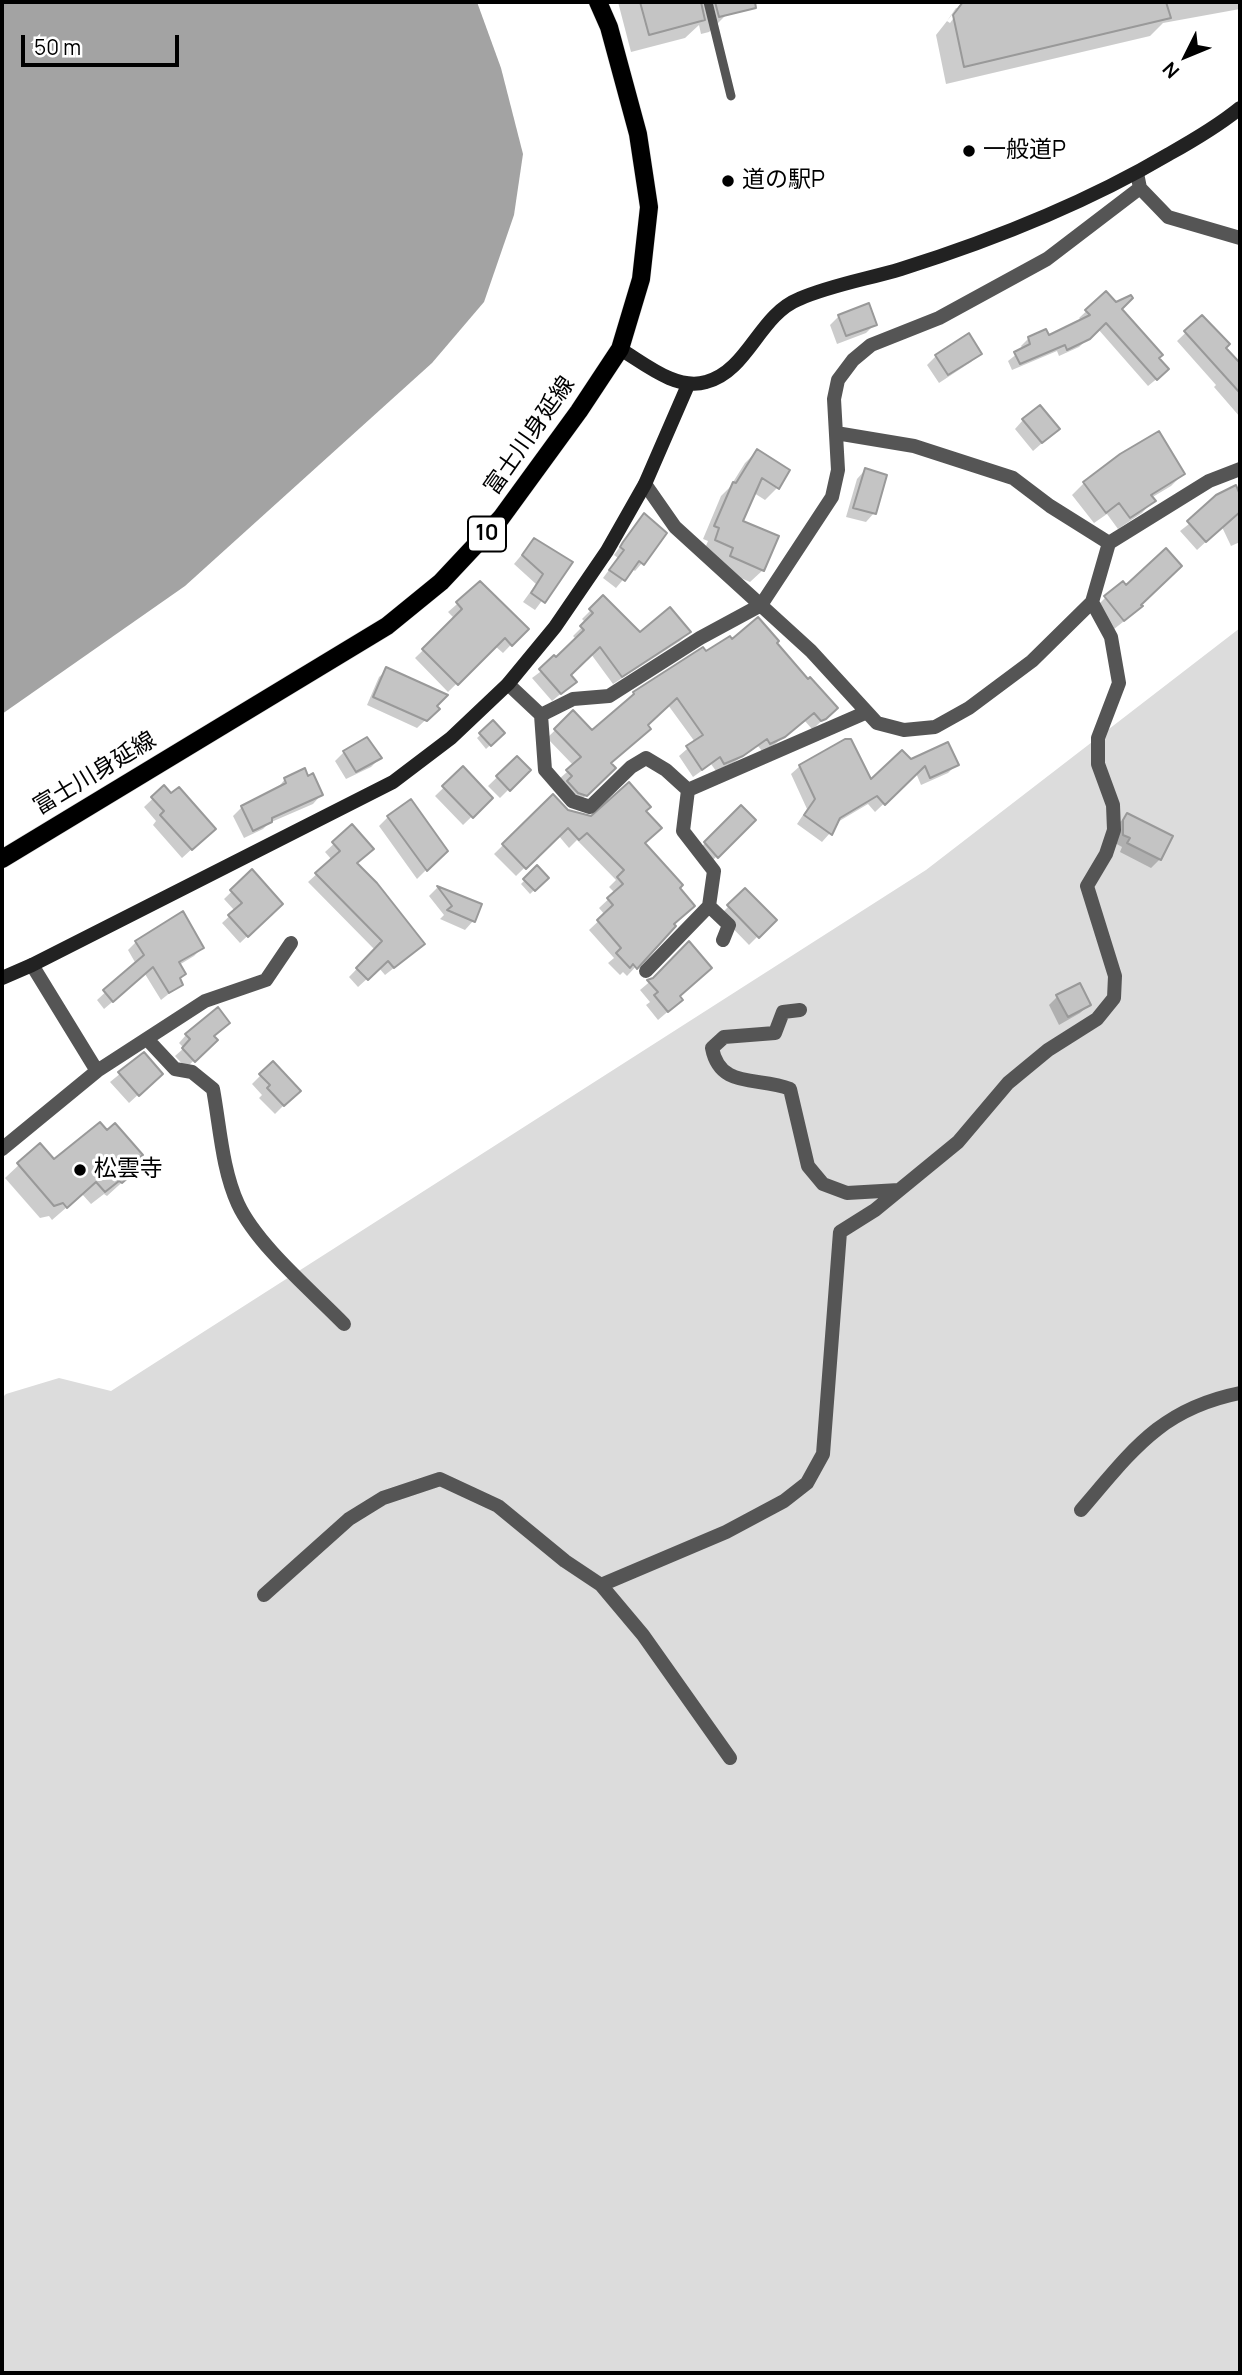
<!DOCTYPE html>
<html>
<head>
<meta charset="utf-8">
<style>
  body { margin:0 }
  #map { position:relative; width:1242px; height:2375px; overflow:hidden; background:#fff; font-family:Manrope,sans-serif }
  canvas { display:block }
  .frame { position:absolute; inset:0; border:4px solid #000; pointer-events:none }
  .north { position:absolute; left:1151px; top:21px; width:70px; height:70px; -webkit-text-stroke:5px #fff; paint-order:stroke; rotate:227deg; font-size:19px; font-weight:700; line-height:28px; text-align:center; color:#000 }
  .north::after { content:''; display:block; margin:auto; width:24px; height:32px; background:#000; clip-path:polygon(50% 0,100% 100%,50% 72%,0 100%) }
  .scale { position:absolute; left:21px; top:35px; width:158px; height:32px; box-sizing:border-box; border:4px solid #000; border-top:0; padding-left:9px; font-size:21px; line-height:24px; white-space:nowrap; color:#000; -webkit-text-stroke:5px #fff; paint-order:stroke }
</style>
</head>
<body>
<div id="map">
<canvas width="1242" height="2375"></canvas>
<div class="frame"></div>
<div class="north">N</div>
<div class="scale">50 m</div>
</div>
<script>
const g = document.querySelector('canvas').getContext('2d');
g.lineJoin = 'round';
function paint(path, color) { g.fillStyle = color; g.fill(path, 'evenodd'); }
function trace(path, color, width, dash) { g.strokeStyle = color; g.lineWidth = width; g.lineCap = dash ? 'butt' : 'round'; g.setLineDash(dash || []); g.stroke(path); }
function drawText(font, color, halo, rows, align = 'center') {
  g.font = font + ' Manrope,"Noto Sans JP",sans-serif'; g.lineWidth = 6; g.setLineDash([]); g.textBaseline = 'middle'; g.strokeStyle = halo; g.fillStyle = color; for (const [text, x, y, turn = 0] of rows) {
    g.save(); g.translate(x, y); g.rotate((+turn || 0) * Math.PI / 180); g.textAlign = isNaN(turn) ? turn : align; if (halo) g.strokeText(text, 0, 0); g.fillText(text, 0, 0); g.restore();
  }
}
const green = new Path2D(`
  M1240 628V2373H2V1398L6 1394 59 1378 111 1391 926 870Z`);
const water = new Path2D(`
  M2 2H477L501 68 523 154 514 215 484 302 432 363 185 586 2 714Z`);
const shadow = new Path2D(`
  M618 2H724L727 14 709 32 701 34 699 25 685 38 631 52Z
  M962 2H1240V9L1163 23 1150 36 946 84 936 35ZM956 8H961L950 23 947 21Z
  M1106 293 1157 358 1159 377 1148 386 1098 329 1079 347 1059 356 1057 351 1012 370 1008 361 1023 349 1021 346 1029 338 1048 337 1082 321 1079 318Z
  M839 316 875 324 866 333 837 344 830 325Z
  M1202 317 1224 348 1240 366V417L1214 387 1216 385 1177 341Z
  M980 353 971 362 939 383 927 365 936 356Z
  M1023 420 1049 437 1033 451 1015 429Z
  M757 451 777 488 765 500 754 493 741 522 763 570 750 582 718 568 703 553 708 541 703 539 721 496 730 487 745 463Z
  M865 470 874 513 866 522 846 517 857 479Z
  M1183 474 1171 486 1151 498 1153 501 1142 513 1118 529 1107 514 1094 523 1072 495 1084 483Z
  M1235 488 1240 499V542L1231 546 1222 527 1197 550 1180 531Z
  M637 523 642 563 635 571 632 569 616 588 603 578 618 558 614 555Z
  M534 540 570 563 535 610 523 602 536 584 514 564Z
  M480 584 526 629 503 653 495 646 448 692 415 658 455 619 448 612Z
  M603 598 640 635 689 632 680 641 613 684 591 654 569 675 575 682 552 701 532 678 556 660 577 640 573 636 586 623 582 619Z
  M1105 598 1139 605 1132 615 1114 629 1097 606Z
  M732 642 775 643 808 682 836 708 815 727 812 729 804 720 774 745 762 751 758 746 733 763 716 771 711 764 693 777 679 756 695 742 668 705 609 763 614 768 578 803 559 779 574 766 547 738 573 713 592 733 634 694 706 653Z
  M387 670 437 709 417 728 367 705 379 677Z
  M493 723 503 733 486 749 477 738Z
  M344 752 380 758 371 767 346 779 335 761Z
  M517 758 528 770 500 798 488 786Z
  M910 761 957 764 948 773 921 785 916 773 875 812 868 804 836 823 830 833 822 842 797 824 807 809 791 774 800 766 870 781Z
  M463 769 491 798 463 825 435 796Z
  M285 779 321 795 313 804 269 823 263 829 244 838 233 816 242 807 277 789Z
  M164 788 205 837 182 858 153 825 156 821 144 807Z
  M553 796 567 811 592 818 644 812 643 844 678 888 674 926 627 976 623 972 620 975 608 963 614 958 589 930 605 915 599 908 615 893 609 887 616 880 577 840 569 848 558 835 516 876 494 854Z
  M741 808 753 820 708 865 696 852Z
  M1127 815 1160 859 1151 868 1120 852 1122 847 1115 843 1118 824Z
  M388 817 446 850 417 879 379 826Z
  M352 827 355 864 414 952 385 975 379 968 358 987 349 977 375 950 308 882 332 860 325 852Z
  M537 868 547 878 530 894 521 884Z
  M252 872 281 904 240 943 222 923 235 911 224 899Z
  M437 888 480 905 473 921 465 930 440 919 444 915 429 896Z
  M745 890 774 920 749 945 720 915Z
  M136 942 202 948 194 956 179 965 178 979 181 984 161 1000 145 974 104 1009 97 1000 136 964 128 950Z
  M653 979 678 997 672 1008 658 1020 646 1005 650 1002 640 990Z
  M1057 997 1089 1005 1080 1013 1059 1025 1049 1005Z
  M186 1035 212 1037 215 1040 186 1068 175 1056 184 1048 179 1043Z
  M143 1055 152 1082 129 1103 110 1082Z
  M273 1063 299 1090 275 1114 259 1098 262 1095 252 1084Z
  M107 1133 129 1176 107 1196 104 1194 91 1204 82 1194 52 1220 49 1216 40 1218 5 1178 40 1145 54 1162Z`);
const building = new Path2D(`
  M640 2H701L705 20 649 35Z
  M715 2H755L756 8 719 17Z
  M963 2H1166L1171 18 964 67 953 15Z
  M1106 291 1116 302 1131 295 1133 298 1122 309 1163 355 1159 358 1169 369 1157 380 1106 323 1090 339 1067 350 1065 345 1020 364 1014 352 1030 344 1028 337 1046 329 1049 335 1090 315 1085 310Z
  M869 303 877 325 846 336 838 315Z
  M1202 315 1230 344 1226 348 1240 363V393L1184 331Z
  M969 333 982 354 948 375 935 355Z
  M1040 405 1060 429 1042 443 1022 419Z
  M1159 431 1185 474 1151 495 1156 501 1130 518 1119 503 1106 513 1083 482 1120 454Z
  M757 449 790 470 779 489 762 478 743 521 779 536 764 571 730 556 733 548 715 540 719 528 714 526 733 482 736 483Z
  M865 468 887 475 876 514 853 508Z
  M1236 485 1240 495V512L1206 542 1187 521 1216 495Z
  M644 513 667 533 644 565 639 561 625 581 609 570 624 550 620 547 623 542Z
  M534 538 573 562 545 603 531 593 543 574 522 555Z
  M1166 548 1182 566 1141 605 1143 606 1124 621 1104 596 1123 581 1126 585Z
  M480 581 529 629 512 646 505 638 458 685 422 649 462 609 456 602Z
  M603 595 640 632 670 607 691 632 622 677 600 647 571 675 577 682 561 694 539 669 554 655 556 657 584 630 580 626 593 613 589 609Z
  M758 617 779 641 777 643 808 679 810 677 838 708 826 719 821 721 814 713 785 737 770 744 767 739 743 756 724 764 720 757 702 770 686 746 703 735 677 698 648 725 651 729 611 763 616 768 587 796 578 793 567 781 572 776 566 770 581 757 554 729 573 710 592 730 634 694 633 692 703 647 706 651 730 636 732 639Z
  M386 667 448 695 437 706 440 709 427 721 373 697Z
  M493 720 505 733 491 746 479 733Z
  M367 737 382 758 356 772 343 751Z
  M845 739H851L871 779 902 750 911 759 948 742 959 765 930 778 925 766 885 805 877 796 840 818 832 835 804 815 815 799 799 765Z
  M517 756 531 770 510 791 496 776Z
  M463 766 493 798 473 818 442 786Z
  M305 768 308 776 313 773 323 795 272 818V822L253 831 241 806 286 783 284 778Z
  M629 782 651 807 646 811 662 828 645 843 683 885 680 888 695 906 674 924 676 926 637 969 633 964 630 968 616 953 621 948 597 920 613 905 607 898 623 884 617 877 624 870 587 833 579 840 568 828 526 869 502 844 553 794 568 810 591 816Z
  M164 785 171 793 179 787 216 829 192 850 160 815 164 811 151 797Z
  M411 799 448 851 427 871 387 816Z
  M741 805 756 820 718 858 704 842Z
  M1127 813 1173 836 1161 860 1127 843 1130 838 1123 835V820Z
  M352 824 374 849 357 863 377 883 425 944 394 968 388 961 368 980 356 968 382 941 315 873 340 851 332 842Z
  M537 865 549 878 535 891 523 879Z
  M252 869 283 904 248 937 228 915 242 903 230 890Z
  M437 886 482 904 475 922 447 910 452 906Z
  M745 888 777 920 759 938 727 905Z
  M183 911 204 948 179 962 186 974 180 978 183 985 169 993 153 967 113 1002 103 990 144 955 135 941Z
  M689 941 712 968 680 996 683 1000 668 1012 654 995 658 992 647 980 653 978Z
  M1080 983 1091 1005 1068 1017 1056 995Z
  M218 1007 230 1023 214 1036 218 1040 195 1062 182 1048 190 1039 185 1034Z
  M144 1052 163 1074 139 1096 118 1072Z
  M273 1061 301 1091 284 1106 267 1088 270 1085 259 1074Z
  M100 1122 107 1130 115 1123 143 1155 140 1157 145 1163 122 1183 119 1181 105 1192 96 1182 67 1208 63 1203 54 1206 17 1163 40 1143 54 1159Z`);
const lane = new Path2D(`
  M708 2 731 96`);
const street = new Path2D(`
  M1140 188 1168 217 1240 238
  M836 433 914 446 1013 478 1050 506 1109 543 1209 481 1240 469
  M645 484 675 527 811 651 877 723 904 730 935 727 969 708 1032 661 1092 602
  M508 684 541 715 545 770 572 801 590 807 631 767 646 758 666 770 688 790 683 831 714 871 709 906 729 925 723 940
  M541 715 573 699 609 696 700 638 761 605 832 497 838 470 834 399 838 380 853 360 871 345 939 318 1047 259 1140 188 1137 173
  M688 790 867 712
  M646 971 709 906
  M800 1010 783 1012 775 1033 724 1037 712 1048C720 1090 759 1076 790 1089L808 1166 823 1184 847 1193 899 1190
  M147 1039 175 1069 192 1072 213 1089C220 1127 222 1169 238 1204 257 1245 312 1291 344 1324
  M97 1071 205 1001 266 980 291 943
  M2 1149 97 1071 32 965
  M1081 1510C1132 1451 1160 1409 1240 1393
  M601 1585 726 1532 784 1501 807 1483 823 1454 840 1232 875 1210 958 1142 1008 1083 1048 1050 1097 1019 1114 998 1115 976 1087 886 1106 854 1114 830 1113 805 1098 764V738L1119 683 1111 637 1092 602 1109 543
  M264 1595 349 1519 383 1498 440 1479 498 1506 565 1561 601 1585 643 1635 730 1758`);
const secondary = new Path2D(`
  M620 349C644 363 676 391 706 382 748 371 759 315 799 299 831 285 868 279 901 269 993 240 1086 203 1169 154 1194 140 1218 126 1240 108
  M2 978 32 965 393 782 451 738 508 684 555 627 607 551 645 484 688 385`);
const primary = new Path2D(`
  M2 859 387 626 441 582 501 518 579 411 620 349 641 279 649 207 638 134 609 27 598 2`);
const markers = [
  [969,151,7,"#000"],
  [728,181,7,"#000"],
  [80,1170,7,"#000"]
];
const shields = [
  [487,534,38]
];
const shieldNames = [
  ["10",487,534]
];
const poiNames = [
  ["一般道P",983,151],
  ["道の駅P",742,181],
  ["松雲寺",94,1170]
];
const streetNames = [
  ["富士川身延線",530,436,-55],
  ["富士川身延線",95,774,-31]
];
paint(green, '#dcdcdc');
paint(water, '#a3a3a3');
paint(shadow, '#0003');
paint(building, '#c4c4c4');
trace(building, '#999', 2);
trace(primary, '#dbdbdb', 19);
trace(lane, '#555', 9);
trace(street, '#555', 14);
trace(secondary, '#222', 14);
trace(primary, '#000', 18);
for (const [x, y, r, color] of markers) { const dot = new Path2D(); dot.arc(x, y, r, 0, 2 * Math.PI); g.fillStyle = color; g.fill(dot); trace(dot, '#fff', 2.5); }
for (const [x, y, w] of shields) { const box = new Path2D(); box.roundRect(x - w / 2, y - 17.5, w, 35, 5); g.fillStyle = '#fff'; g.fill(box); trace(box, '#000', 2); }
drawText('bold 21px', '#000', null, shieldNames);
drawText('23px', '#000', '#fff', poiNames, 'left');
drawText('23px', '#000', '#fff', streetNames);
</script>
</body>
</html>
